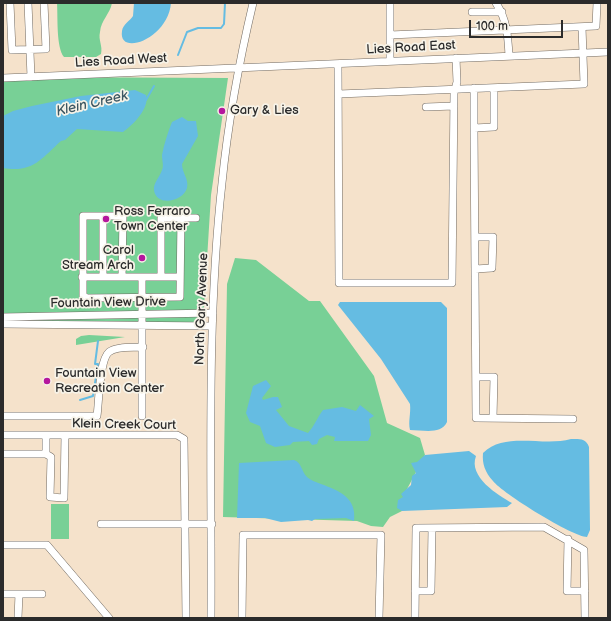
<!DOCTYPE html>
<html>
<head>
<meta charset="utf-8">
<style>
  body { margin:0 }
  #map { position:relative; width:611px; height:621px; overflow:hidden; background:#f5e2cb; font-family:"Balsamiq Sans",sans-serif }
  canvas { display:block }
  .frame { position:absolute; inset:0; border:4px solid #2b2b2b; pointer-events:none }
  .scale { position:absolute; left:469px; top:20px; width:94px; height:18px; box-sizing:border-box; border:2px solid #2b2b2b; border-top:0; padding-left:5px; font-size:12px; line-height:14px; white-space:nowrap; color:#2b2b2b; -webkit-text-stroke:3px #f7f3e8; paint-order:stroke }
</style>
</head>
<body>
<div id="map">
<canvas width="611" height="621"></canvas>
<div class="frame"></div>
<div class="scale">100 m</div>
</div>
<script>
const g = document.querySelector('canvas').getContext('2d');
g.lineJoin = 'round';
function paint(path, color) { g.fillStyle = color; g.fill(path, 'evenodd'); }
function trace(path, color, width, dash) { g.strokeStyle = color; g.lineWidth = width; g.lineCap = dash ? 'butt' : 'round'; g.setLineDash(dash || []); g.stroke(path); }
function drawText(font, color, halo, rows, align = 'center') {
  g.font = font + ' "Balsamiq Sans",sans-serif'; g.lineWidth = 3.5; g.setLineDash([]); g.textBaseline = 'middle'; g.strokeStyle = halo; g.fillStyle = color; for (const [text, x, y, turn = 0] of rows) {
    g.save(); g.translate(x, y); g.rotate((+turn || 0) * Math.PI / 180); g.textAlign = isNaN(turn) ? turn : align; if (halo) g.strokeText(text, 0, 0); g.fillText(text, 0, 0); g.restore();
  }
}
const green = new Path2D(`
  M57 3H112C110 14 101 20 100 32 98 40 103 46 101 54L96 57H64C56 47 58 17 57 3Z
  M31 77 228 78 211 195 203 324 3 323V78Z
  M235 258 256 260 309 301H320L374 376 387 423 420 438 425 455 406 491 402 511 390 517 383 527 371 526 357 521 223 517 227 284Z
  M89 335 125 337 76 345V339L81 336Z
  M51 504H69V539H51Z`);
const water = new Path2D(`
  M134 3H171C168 39 118 57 122 31 123 24 130 21 133 16Z
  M135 90 146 95C150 108 133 125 123 132L77 129 65 140 61 141C41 159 33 173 3 168V116L13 111 32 106 81 96Z
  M182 117 188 121H196L198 136 182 164C182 173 189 179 187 188 183 202 156 207 154 190 153 183 160 177 162 170 164 166 162 160 162 155 164 144 168 132 172 122Z
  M340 302H441L447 308V422C441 435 423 430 410 430 408 421 411 414 410 404L381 359 338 305Z
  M266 380 271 386 262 398 263 400 273 397H278L282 407 276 410 289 426 308 433C315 425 317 418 323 410L342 407 356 411 360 405 374 416 369 419 371 435 368 441H334L335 437 327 435 319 439 317 444 312 445 309 441 293 442 290 445 275 447 266 443 260 426 250 422 246 413 253 386Z
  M571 439C579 439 586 438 589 447L590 530 587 537C573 537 502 493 493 481 485 472 482 464 483 453 505 431 543 447 571 439Z
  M469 451 476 456C468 477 498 495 512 503L507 507 402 511 397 508 398 500 403 497 401 494 411 485 412 476 416 473 411 463 417 462 425 455Z
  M294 460C302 463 301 471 307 477 310 480 316 482 321 484 340 491 357 498 354 521L346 518 315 519 312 521 308 520 281 522 265 518H237L239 463Z`);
const stream = new Path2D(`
  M178 55 187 32 198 28H221L224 24 225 3
  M146 100 154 86
  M80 400 93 396 98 364H95L98 341`);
const minor = new Path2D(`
  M10 3 12 50 46 49 44 3
  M28 3 31 77
  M390 3V61
  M496 3C507 20 508 36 509 56
  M472 12H502
  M390 35 596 26 597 3
  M338 64 339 283H452L454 93 457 82 456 58
  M3 78 608 52
  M474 88V128L494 127V88
  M339 94 584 84 582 27
  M426 107 454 106
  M474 128 476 418 573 419
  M103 216V277
  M181 218 180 297 87 298 83 296V216H123L122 277H161V218H196
  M475 237H493L492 268 475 269
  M82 277H122
  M142 277V416
  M161 277H180
  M3 317 213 313
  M3 324 212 326
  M476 377H494L493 418
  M3 416H97C99 403 99 360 109 352 116 346 133 348 143 347
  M3 435H177L184 439 186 618
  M3 454H46V435
  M46 454 51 457 50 497 64 498 65 435
  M101 524H212
  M568 539 567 591H585
  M3 545H47L109 618
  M415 591H431L432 528
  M3 594H42
  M18 618 19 594
  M211 618C212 473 206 327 222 183 228 123 239 62 253 3
  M242 618 243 535H381L379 618
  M415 618 416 528 544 527 584 550 585 618`);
const markers = [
  [222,111,4,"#b5179e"],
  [106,219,4,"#b5179e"],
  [142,258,4,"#b5179e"],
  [47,381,4,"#b5179e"]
];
const streetNames = [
  ["Lies Road East",411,48,-3],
  ["Lies Road West",121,61,-3],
  ["Fountain View Drive",108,303,-1],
  ["North Gary Avenue",202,309,-88],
  ["Klein Creek Court",124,425,1]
];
const poiNames = [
  ["Gary & Lies",230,111],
  ["Ross Ferraro",114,212],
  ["Town Center",114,227],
  ["Carol",134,251,"right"],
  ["Stream Arch",134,266,"right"],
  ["Fountain View",55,374],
  ["Recreation Center",55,389]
];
const waterNames = [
  ["Klein Creek",92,104,-13]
];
paint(green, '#78d096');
paint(water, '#65bce2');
trace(stream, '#65bce2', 2);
trace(minor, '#726b63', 8);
trace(minor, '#fff', 7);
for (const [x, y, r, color] of markers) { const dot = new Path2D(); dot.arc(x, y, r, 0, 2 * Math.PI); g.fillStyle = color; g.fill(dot); trace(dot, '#f7f3e8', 1.5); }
drawText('13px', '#2b2b2b', '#f7f3e8', streetNames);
drawText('13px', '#2b2b2b', '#f7f3e8', poiNames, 'left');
drawText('italic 14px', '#3c5662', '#f7f3e8', waterNames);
</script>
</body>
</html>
